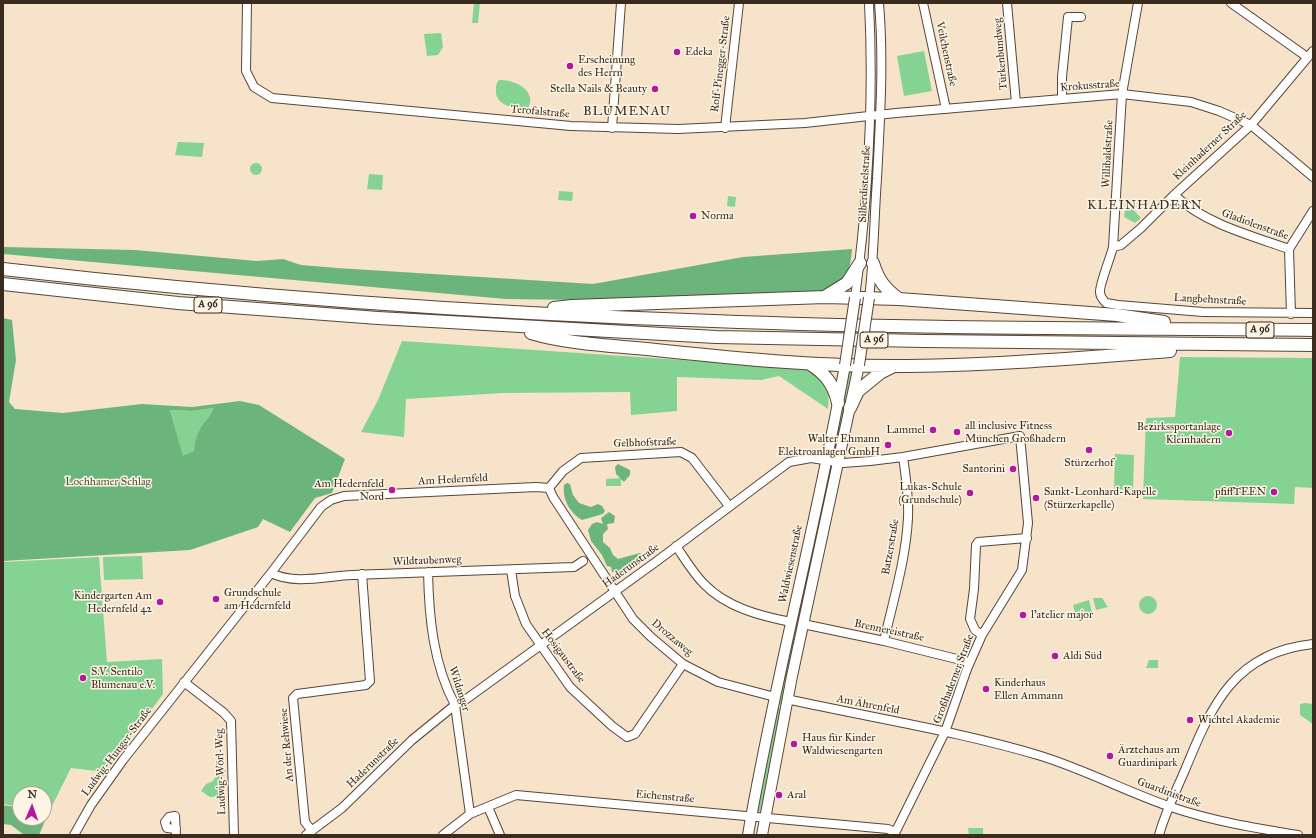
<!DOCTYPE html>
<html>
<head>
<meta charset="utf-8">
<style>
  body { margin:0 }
  #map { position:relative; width:1316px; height:838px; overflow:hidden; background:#f7e3ca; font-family:"IM FELL Great Primer",serif }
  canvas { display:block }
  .frame { position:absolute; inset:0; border:4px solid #3b2a1e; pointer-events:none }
  .north { position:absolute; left:12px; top:786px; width:40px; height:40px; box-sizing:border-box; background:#fcf5e5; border:1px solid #afa495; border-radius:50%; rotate:2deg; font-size:11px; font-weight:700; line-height:16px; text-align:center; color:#3b2a1e }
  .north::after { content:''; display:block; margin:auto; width:14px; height:18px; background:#b5179e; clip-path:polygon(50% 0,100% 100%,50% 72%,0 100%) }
</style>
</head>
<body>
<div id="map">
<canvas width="1316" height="838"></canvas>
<div class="frame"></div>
<div class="north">N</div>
</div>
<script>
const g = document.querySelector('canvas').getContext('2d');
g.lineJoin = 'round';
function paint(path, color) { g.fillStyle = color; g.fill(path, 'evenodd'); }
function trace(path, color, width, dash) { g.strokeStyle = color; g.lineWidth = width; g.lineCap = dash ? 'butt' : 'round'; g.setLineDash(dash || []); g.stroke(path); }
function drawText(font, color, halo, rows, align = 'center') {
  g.font = font + ' "IM FELL Great Primer",serif'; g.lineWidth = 3; g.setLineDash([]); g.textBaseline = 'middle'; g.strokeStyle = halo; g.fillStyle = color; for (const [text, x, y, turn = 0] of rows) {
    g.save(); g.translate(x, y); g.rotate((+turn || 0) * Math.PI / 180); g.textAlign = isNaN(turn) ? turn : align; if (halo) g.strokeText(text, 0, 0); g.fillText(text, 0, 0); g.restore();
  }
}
const green = new Path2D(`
  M474 3H480L478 23H472Z
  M441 33 443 47 438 55 427 56 424 34Z
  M924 51 932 91 904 96 897 56Z
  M499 80C513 79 538 90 528 108 515 109 495 106 496 90 496 85 496 84 499 80Z
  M178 142 204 143 202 157 175 155Z
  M250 169a6 6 0 1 1 12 0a6 6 0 1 1-12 0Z
  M369 174 383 175 382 190 367 189Z
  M559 191 573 192 572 201 558 200Z
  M728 196 736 197 735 207 727 206Z
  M1131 199 1134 205 1131 207 1141 218 1135 223 1124 217 1126 202Z
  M402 341 815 369 829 389 828 409 779 376 761 380 677 377V411L631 415 630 392 503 393 406 399 404 437 361 432 378 400Z
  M1180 357 1313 358V488L1295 487 1294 504 1143 499 1146 418 1175 417Z
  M847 368H852L836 449H834Z
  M213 408C211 416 206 420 202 426 196 434 196 442 194 451L183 457 170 410 192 411Z
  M1115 454 1134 455 1133 490 1114 489Z
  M826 473 830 474 820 521 821 527 799 632 792 630Z
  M621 478V486H606V479Z
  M142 556 143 579 104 580 103 557Z
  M99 557 107 662 162 659 163 694 105 772 71 768 49 812 44 811V794H20V807L3 804V562Z
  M1139 605a9 9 0 1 1 18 0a9 9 0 1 1-18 0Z
  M1093 598H1102L1108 607 1096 610Z
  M1089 600 1092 612 1076 617 1073 605Z
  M791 633 798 634 782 705 776 704Z
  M1149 660H1158V668H1146Z
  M1305 703 1313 704V724L1300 715V704Z
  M775 707 782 708 762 812 755 811Z
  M221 768 226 771 220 781 225 791 220 796 210 797 201 791 206 784 213 781Z
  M968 828H983V835H969Z`);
const forest = new Path2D(`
  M3 247 135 250 257 261 283 259 301 265 337 268 593 284 743 257 852 249C850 277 845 279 822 292L574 300 506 299 3 254Z
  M3 318 12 320 16 360 9 402 15 409 63 413 142 404 192 407 240 401 259 405 345 459 332 493 315 498 290 532 263 519 258 527 190 550 3 561ZM213 408C211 417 204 421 200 429 196 436 195 443 194 451L183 456 170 410 192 411Z
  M618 464 630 470V475L624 482 616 474 615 467Z
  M567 483 570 484 573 495 579 503 591 507 598 504 602 506 605 511 603 514 582 520C570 513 562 499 564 485Z
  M609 512 615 516 614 523 607 524 608 529 603 534V542L610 548 613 555 618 559 640 553 644 557C637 567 625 578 612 572L611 567 607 566 602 555 591 541 588 530 592 524 597 522 603 524 601 518Z
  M3 805 20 808V818H44V813L48 814 39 835H24L11 825 3 824Z`);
const minor = new Path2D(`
  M247 3 246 71 254 87 272 98 571 126 678 129 805 123 896 113 1122 94 1191 102 1219 111 1251 125 1313 177
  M923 3 946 109
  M1007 3 1016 103
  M1138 3 1122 94 1113 247C1111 256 1099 286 1100 292 1100 296 1103 300 1106 303L1118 305 1203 312 1313 313
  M1231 3 1307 57
  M1062 98V77L1068 17H1081
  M612 128 621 3
  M725 128 739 3
  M1174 195C1206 224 1249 235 1289 249
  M1113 247 1121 245 1141 228 1174 195 1251 125 1313 51
  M855 298C868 200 874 102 869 3
  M869 298C874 259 874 219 877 179 880 120 884 62 879 3
  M1291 314 1289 249 1313 211
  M549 488 553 497 633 619 651 637 683 664 718 682 775 697
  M549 488 563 471 581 458 681 452 692 458 729 506
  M676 546C685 559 693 573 704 584 726 607 760 616 791 622
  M511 570 515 596 526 624 570 687 612 726 627 737 635 734 683 664
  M428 572C429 617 433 664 455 705L470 814
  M271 573C295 585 326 576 352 575 426 572 500 569 574 567L583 561
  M803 624 884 641 969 662
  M982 635 975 630 970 619 974 589 976 545 978 542 1027 538
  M884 641C893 601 906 559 908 518 909 497 906 477 903 457
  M184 682 224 713 231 721 234 835
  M787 699C872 718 958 731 1041 756 1086 770 1127 792 1171 807 1212 821 1255 828 1298 835
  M488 807 500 835
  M176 829 167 828 165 822 169 817 175 816 176 835
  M312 831 305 822 293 698 297 694 366 685 370 681 362 574
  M74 835 91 805 123 760 271 573 321 507 331 500 344 496 536 487 549 488
  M306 835 342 808 412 740 455 705 465 700 657 561 789 462 811 458 843 463 870 461 903 457 1020 436 1028 523 1022 570 982 635 967 669 945 732 894 835
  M443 835 470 814 516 795 888 829 895 832
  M1159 835C1165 813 1176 791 1185 770 1212 704 1235 652 1313 644`);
const major = new Path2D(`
  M748 835C775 677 817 523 845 365
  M762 835 792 676 859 365`);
const highway = new Path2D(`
  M873 263C878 280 885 289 899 299
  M3 269C239 296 476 313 713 321 913 329 1113 328 1313 330
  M3 284 178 303 378 318 716 337 925 341 1313 345
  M826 296 847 283 860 263
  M554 308 572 306 825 297 899 299 1063 311 1117 315 1164 322
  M531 333C570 345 624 346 665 351 741 359 817 366 893 366 985 366 1078 358 1170 351
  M810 364C826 374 834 385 838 403
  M850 408 858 391 880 373 892 367`);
const majorBridge = new Path2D(`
  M845 365 855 298
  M859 365 869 298`);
const markers = [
  [677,52,4,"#b5179e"],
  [570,66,4,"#b5179e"],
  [655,89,4,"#b5179e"],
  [693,216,4,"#b5179e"],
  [933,430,4,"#b5179e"],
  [957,432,4,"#b5179e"],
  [1229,433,4,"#b5179e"],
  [888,445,4,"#b5179e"],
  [1089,450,4,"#b5179e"],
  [1013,469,4,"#b5179e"],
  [392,490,4,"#b5179e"],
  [1274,492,4,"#b5179e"],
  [970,493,4,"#b5179e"],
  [1036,498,4,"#b5179e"],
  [216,599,4,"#b5179e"],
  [160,602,4,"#b5179e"],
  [1023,615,4,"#b5179e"],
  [1055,656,4,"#b5179e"],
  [83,678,4,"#b5179e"],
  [986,689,4,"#b5179e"],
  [1190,720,4,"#b5179e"],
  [794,744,4,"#b5179e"],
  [1110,756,4,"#b5179e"],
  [779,795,4,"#b5179e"]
];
const shields = [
  [208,305,28],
  [1260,330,28],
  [874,340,28]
];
const shieldNames = [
  ["A 96",208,305],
  ["A 96",1260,330],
  ["A 96",874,340]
];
const poiNames = [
  ["Edeka",685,52],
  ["Erscheinung",578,60],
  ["des Herrn",578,73],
  ["Stella Nails & Beauty",647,89,"right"],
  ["Norma",701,216],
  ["all inclusive Fitness",965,426],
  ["München Großhadern",965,439],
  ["Bezirkssportanlage",1221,427,"right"],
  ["Kleinhadern",1221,440,"right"],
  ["Lammel",925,430,"right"],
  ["Walter Ehmann",880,439,"right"],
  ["Elektroanlagen GmbH",880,452,"right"],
  ["Stürzerhof",1089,463,"center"],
  ["Santorini",1005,469,"right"],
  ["Am Hedernfeld",384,484,"right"],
  ["Nord",384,497,"right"],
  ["Lukas-Schule",962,487,"right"],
  ["(Grundschule)",962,500,"right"],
  ["Sankt-Leonhard-Kapelle",1044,492],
  ["(Stürzerkapelle)",1044,505],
  ["pfiffTEEN",1266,492,"right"],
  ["Grundschule",224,593],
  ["am Hedernfeld",224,606],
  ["Kindergarten Am",152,596,"right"],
  ["Hedernfeld 42",152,609,"right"],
  ["l'atelier major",1031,615],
  ["Aldi Süd",1063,656],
  ["S.V. Sentilo",91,672],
  ["Blumenau e.V.",91,685],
  ["Kinderhaus",994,683],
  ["Ellen Ammann",994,696],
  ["Wichtel Akademie",1198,720],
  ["Haus für Kinder",802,738],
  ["Waldwiesengarten",802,751],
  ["Ärztehaus am",1118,750],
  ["Guardinipark",1118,763],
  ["Aral",787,795]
];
const streetNames = [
  ["Veilchenstraße",946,54,78],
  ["Türkenbundweg",1001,54,-95],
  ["Rolf-Pinegger-Straße",721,64,-83],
  ["Krokusstraße",1090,86,-4],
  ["Terofalstraße",540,112,5],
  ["Kleinhaderner Straße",1210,146,-43],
  ["Willibaldstraße",1108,154,-87],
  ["Silberdistelstraße",865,184,-87],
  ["Gladiolenstraße",1255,225,20],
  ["Langbehnstraße",1210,300,3],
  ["Gelbhofstraße",645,443,-2],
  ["Am Hedernfeld",453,480,-3],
  ["Batzerstraße",891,547,-80],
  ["Wildtaubenweg",427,561,-2],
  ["Waldwiesenstraße",791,564,-78],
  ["Haderunstraße",631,566,-36],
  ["Brennereistraße",889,631,12],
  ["Drozzaweg",672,638,40],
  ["Hosigaustraße",563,656,53],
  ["Großhaderner Straße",954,679,-69],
  ["Wildanger",459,689,72],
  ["Am Ährenfeld",868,705,11],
  ["An der Rehwiese",287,745,-95],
  ["Ludwig-Hunger-Straße",117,752,-53],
  ["Haderunstraße",373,763,-44],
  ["Ludwig-Wörl-Weg",221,772,-92],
  ["Guardinistraße",1169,793,20],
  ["Eichenstraße",665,797,5]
];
const parkNames = [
  ["Lochhamer Schlag",108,482]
];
const quarterNames = [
  ["BLUMENAU",627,112],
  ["KLEINHADERN",1145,206]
];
paint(green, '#84d392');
paint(forest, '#6bb57c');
trace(minor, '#574638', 10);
trace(major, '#574638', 12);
trace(highway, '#574638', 14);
trace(minor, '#fff', 8);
trace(major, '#fff', 10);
trace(highway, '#fff', 12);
trace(majorBridge, '#574638', 12, []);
trace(majorBridge, '#fff', 10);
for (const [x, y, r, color] of markers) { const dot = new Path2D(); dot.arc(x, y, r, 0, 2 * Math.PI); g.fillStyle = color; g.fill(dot); trace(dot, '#fcf5e5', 1.5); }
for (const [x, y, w] of shields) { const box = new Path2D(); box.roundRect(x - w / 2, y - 8, w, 16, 3); g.fillStyle = '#fcf5e5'; g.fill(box); trace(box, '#3b2a1e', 1); }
drawText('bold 10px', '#3b2a1e', null, shieldNames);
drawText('11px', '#3b2a1e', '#fcf5e5', poiNames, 'left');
drawText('11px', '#3b2a1e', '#fcf5e5', streetNames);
drawText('11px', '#4d543b', '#fcf5e5', parkNames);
g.letterSpacing = '1px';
drawText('13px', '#3b2a1e', '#fcf5e5', quarterNames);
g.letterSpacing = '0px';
</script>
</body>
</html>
